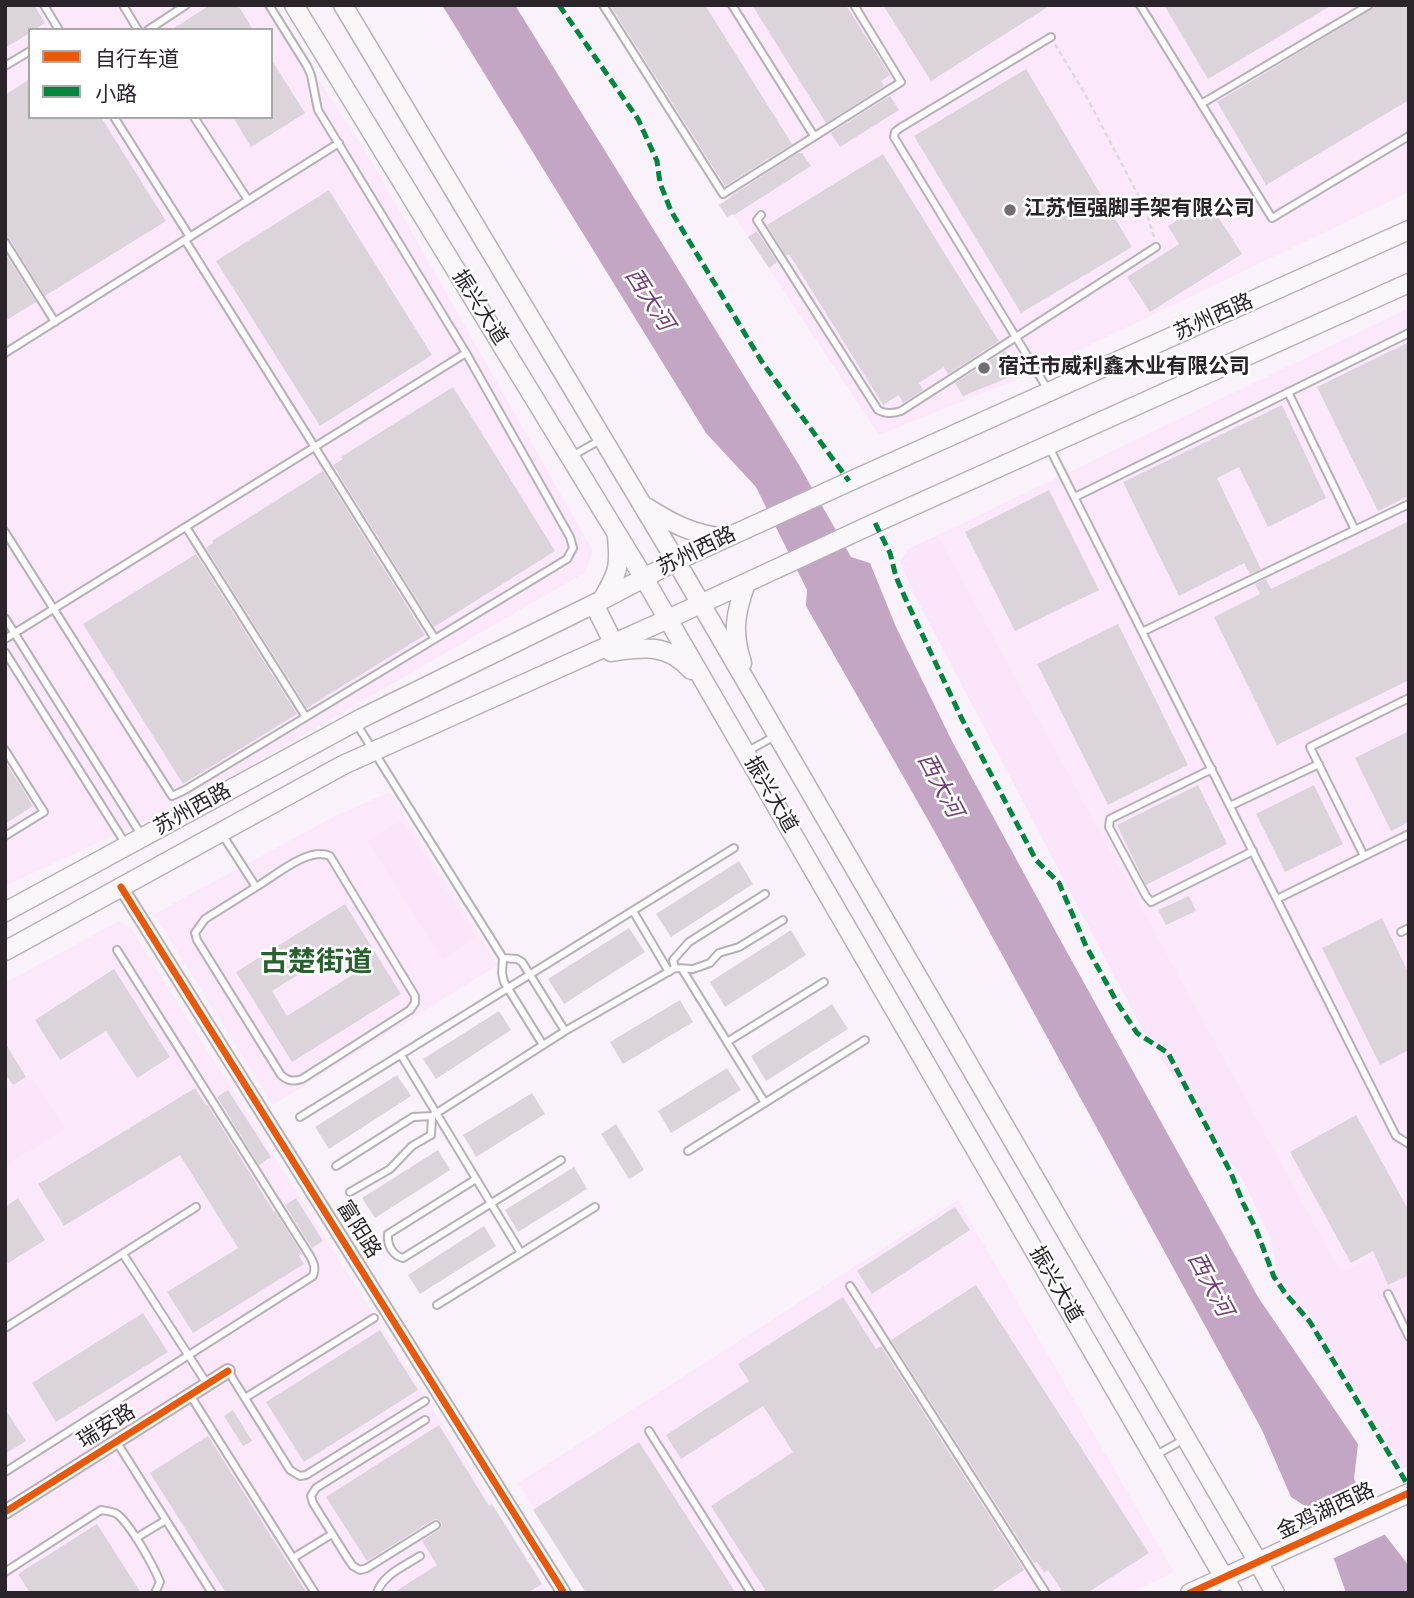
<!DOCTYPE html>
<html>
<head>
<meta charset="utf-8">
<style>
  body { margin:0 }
  #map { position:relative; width:1414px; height:1598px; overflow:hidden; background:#faf2fa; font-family:"Roboto Condensed","Noto Sans SC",sans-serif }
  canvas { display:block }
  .frame { position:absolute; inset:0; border:7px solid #2b242b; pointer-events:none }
  .legend { position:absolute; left:28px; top:28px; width:245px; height:91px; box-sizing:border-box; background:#fff; border:2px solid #aaa7aa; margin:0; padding:9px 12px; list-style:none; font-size:21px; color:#2b242b }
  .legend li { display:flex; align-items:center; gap:14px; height:35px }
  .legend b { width:35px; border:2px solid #aaa7aa }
</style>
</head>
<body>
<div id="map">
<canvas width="1414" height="1598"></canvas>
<div class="frame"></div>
<ul class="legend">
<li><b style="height:9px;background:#e8590c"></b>自行车道</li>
<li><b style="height:9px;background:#00873e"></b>小路</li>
</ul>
</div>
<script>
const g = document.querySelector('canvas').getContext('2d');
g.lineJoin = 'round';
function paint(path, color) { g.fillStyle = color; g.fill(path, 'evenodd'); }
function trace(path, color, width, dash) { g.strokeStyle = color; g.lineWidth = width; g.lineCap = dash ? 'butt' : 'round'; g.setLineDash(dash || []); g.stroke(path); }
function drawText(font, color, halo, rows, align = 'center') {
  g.font = font + ' "Roboto Condensed","Noto Sans SC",sans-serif'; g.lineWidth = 5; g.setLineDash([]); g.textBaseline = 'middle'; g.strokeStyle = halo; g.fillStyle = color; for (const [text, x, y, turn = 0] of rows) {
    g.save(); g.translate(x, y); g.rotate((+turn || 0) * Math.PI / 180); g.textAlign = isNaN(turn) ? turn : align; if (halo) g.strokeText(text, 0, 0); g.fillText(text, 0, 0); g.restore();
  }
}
const built = new Path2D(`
  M5 5H270L368 155 593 551 586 572 196 797 5 886ZM30 30H271V117H30Z
  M599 5H1409V192L1023 377 879 435 737 220Z
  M1409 308V1239L1341 1272 938 535Z
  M390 792 498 965 273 1105 154 914 333 817Z
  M119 921 130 927 549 1593H5V983Z
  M958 1200 1174 1572 1130 1593H587L518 1483Z`);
const green = new Path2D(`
  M938 535 1341 1272 1409 1239V1466L1400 1470 1373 1418 1278 1287 1275 1259 1270 1237 1242 1178 1146 1036 913 592 900 562 908 549Z
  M402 820 476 937 442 959 368 841Z
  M29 1075 65 1129 5 1166V1090Z`);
const water = new Path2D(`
  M442 5H515L799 465 851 557 870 563 896 627 953 743 1057 934 1258 1297 1358 1444 1354 1479 1382 1531 1409 1566V1593H1346L1336 1564 1311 1510 1291 1497 1262 1430 936 834 806 606 807 590 756 487 706 433Z`);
const pier = new Path2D(`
  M1361 1486 1388 1533 1330 1560 1306 1511Z`);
const building = new Path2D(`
  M5 5H34L45 23 35 30H30V33L5 48Z
  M210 5H238L253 30H171Z
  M610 5H705L792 144 725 186Z
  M752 5H846L890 75 881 81 884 86 826 123Z
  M883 5H1051L931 81Z
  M1164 5H1332L1208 79Z
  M1378 5H1409V100L1266 185 1217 102Z
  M271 59 305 113 251 147 233 117H271Z
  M1026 69 1132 247 1021 313 914 136Z
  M30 79V117H101L166 221 45 296 10 239 5 236V95Z
  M890 96 899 110 840 147 831 134 832 132Z
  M798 153H802L811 166 734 215 733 214 727 217 719 205 731 197V196Z
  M883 154 999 341 948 374 944 367 919 383 923 390 903 403 899 395 883 405 789 254 786 256 767 225Z
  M329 190 432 355 320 426 216 261Z
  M1208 201 1242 254 1150 312 1127 277 1179 244 1168 226Z
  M757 231 777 262 769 268 748 237Z
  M5 253 36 302 5 321Z
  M1409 342V496L1378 511 1317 387Z
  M1005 351 1020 373 963 396 955 383Z
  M453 387 555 551 434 627 333 465 343 459 341 457Z
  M1282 405 1326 498 1268 527 1239 467 1217 478 1261 569 1250 574 1244 563 1179 596 1123 482Z
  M323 471 425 635 307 708 206 548 213 543 212 541Z
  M1049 490 1099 590 1015 631 965 532Z
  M1409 521V680L1277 745 1214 617 1260 594 1255 584 1266 579 1271 589Z
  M196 554 297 714 183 784 83 624Z
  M1118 624 1188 765 1108 805 1037 664Z
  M1409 731V822L1391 831 1355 758Z
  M5 761 33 806 5 824Z
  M1198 785 1227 844 1146 885 1117 825Z
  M1314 785 1343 844 1285 872 1256 814Z
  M739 861 753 884 671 937 656 914Z
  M1189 896 1196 911 1166 925 1158 910Z
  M345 904 401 994 292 1062 236 972ZM346 945 362 969 287 1016 272 991Z
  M1382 918 1409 974V1050L1380 1065 1322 948Z
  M629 928 645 952 564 1004 548 979Z
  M791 930 806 955 725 1007 710 982Z
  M114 969 170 1057 137 1078 106 1031 60 1060 35 1020Z
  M680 1000 693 1022 623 1064 610 1042Z
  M832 1004 848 1029 766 1081 751 1056Z
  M499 1011 511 1030 436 1079 423 1059Z
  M5 1043 26 1077 13 1085 5 1074Z
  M727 1068 741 1090 671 1133 658 1111Z
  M397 1075 411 1096 329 1149 315 1127Z
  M195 1088 206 1105 207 1104 274 1212 275 1211 302 1254 299 1256 304 1264 193 1333 167 1292 238 1248 180 1155 64 1226 38 1184Z
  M228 1090 271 1157 259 1165 217 1097Z
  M532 1093 545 1114 476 1157 463 1135Z
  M1356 1115 1409 1211V1275L1388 1285 1373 1251 1351 1263 1290 1152Z
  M616 1124 644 1170 629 1179 601 1134Z
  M438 1150 450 1170 375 1218 362 1198Z
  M574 1167 587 1189 518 1232 505 1210Z
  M18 1198 45 1240 5 1265V1207Z
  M296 1198 323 1241 312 1248 285 1205Z
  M955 1207 970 1230 872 1294 857 1271Z
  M484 1226 496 1246 420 1294 408 1275Z
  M976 1285 1149 1553 1087 1593H1063L1048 1570 1044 1573 1037 1562 1034 1563 891 1340Z
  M843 1297 876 1349 881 1346 1024 1570 989 1593H767L711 1506 793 1452 763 1406 681 1459 666 1435 749 1381 738 1364Z
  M143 1313 168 1352 56 1422 32 1383Z
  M380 1330 418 1390 304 1462 266 1402Z
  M5 1409 26 1441 5 1454Z
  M233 1410 252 1441 243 1446 224 1416Z
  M439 1425 489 1506 492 1504 542 1584 527 1593H393L437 1565 422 1541 440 1529 442 1525 440 1521 436 1519 433 1520 367 1561 326 1497Z
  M208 1436 307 1593H226L150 1473Z
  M639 1442 736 1593H586L533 1510Z
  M97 1524 141 1593H30L18 1574Z`);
const path = new Path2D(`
  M1055 44 1085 94 1145 208 1154 237`);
const lane = new Path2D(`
  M44 5 59 30
  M123 5 138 30
  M603 5 723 194 901 82 854 5
  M732 5 814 136
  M1140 5 1272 218 1409 136
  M148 30 186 5
  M5 66 30 51
  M1201 104 1369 5
  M114 117 190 237
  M194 117 248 200
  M761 215 757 220 878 410C885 414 892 414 901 411L1156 247
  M185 240 435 639
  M5 242 55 322
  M5 353 339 143
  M1048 390 894 137 895 132 900 128 1051 37
  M1288 392 1355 530
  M1049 447 1396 1136 1409 1144
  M572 456 602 439
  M1075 497 1409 333
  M186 527 306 717
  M5 532 172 796 185 790 567 559 573 548 570 537 466 353 318 110 311 75 307 66 269 5
  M5 618 142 836
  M1142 632 1409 504
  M5 639 466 353
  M5 652 125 843
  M356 723 503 958 502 973 504 982 543 1045
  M5 750 44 812 5 836
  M748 751 775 736
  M1212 769 1110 819 1109 827 1146 896 1151 902 1253 851
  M1230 806 1319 764
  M222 834 256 887 205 919 195 933 197 940 281 1075C288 1081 293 1082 302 1079L410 1010 415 1003V996L330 856C309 846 275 876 256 887
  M1364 856 1310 747 1409 698
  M765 894 689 942 673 960 675 968 693 969 710 963 719 953 739 947 783 920
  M1277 899 1409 834
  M633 911 669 972
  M1401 932 1409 928
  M503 958 517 959 522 962 565 1031
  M682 969 765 1103
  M727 1042 824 982
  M401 1055 521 1253
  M432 1116 565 1031 675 968
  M300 1117 734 848
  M688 1151 865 1040
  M336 1166 413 1117 432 1116 431 1135 412 1146 390 1169 350 1192
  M476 1179 388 1234C387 1245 392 1255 403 1258L561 1160
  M123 1254 207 1384
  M850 1286 1046 1593
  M1388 1294 1409 1337
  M437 1305 595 1207
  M5 1328 196 1207
  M228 1371 290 1470 300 1476 306 1475 425 1401
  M190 1395 315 1593
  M245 1398 374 1318
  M425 1420 316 1488 311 1496 313 1503 348 1559 353 1566 360 1570 367 1568 436 1525
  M649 1431 751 1593
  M116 1441 212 1593
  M1156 1455 1183 1440
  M5 1472 313 1276C316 1268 314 1263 310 1256L117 950
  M136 1538 166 1520
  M293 1558 332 1534
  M5 1572 101 1510C106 1511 112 1511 117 1514 131 1525 153 1565 160 1582L155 1593
  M377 1593C382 1575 406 1565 420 1556`);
const street = new Path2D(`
  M121 887 564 1593
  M5 1512 228 1371`);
const secondary = new Path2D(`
  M294 5 644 578 1233 1593
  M343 5 676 561 1258 1562 1275 1593
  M646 507C673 524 694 535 726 538
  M602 600C618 572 620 569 617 536
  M594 604 614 644
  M611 652C643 647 668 643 691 670
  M742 663C732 632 735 614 746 583
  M5 912 362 718 602 600 676 561 844 484 1409 230
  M5 951 343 765 668 619 875 523 1409 283
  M1190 1593 1409 1493`);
const quiet = new Path2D(`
  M559 5 638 119 657 161 660 183 671 211 762 362 849 481
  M875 523 890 553 896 577 907 602 962 719 1036 860 1059 883 1086 946 1118 1004 1137 1033 1168 1053 1231 1173 1243 1203 1256 1229 1274 1277 1285 1293 1310 1322 1409 1487`);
const cycleway = new Path2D(`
  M121 887 564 1593
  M5 1512 228 1371
  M1190 1593 1409 1493`);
const markers = [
  [1010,210,7,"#736c73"],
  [984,368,7,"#736c73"]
];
const poiNames = [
  ["江苏恒强脚手架有限公司",1024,210],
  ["宿迁市威利鑫木业有限公司",998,368]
];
const streetNames = [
  ["振兴大道",479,308,58],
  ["苏州西路",1214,318,-24],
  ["苏州西路",697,552,-26],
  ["振兴大道",770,795,60],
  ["苏州西路",193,810,-29],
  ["富阳路",358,1230,58],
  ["振兴大道",1055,1285,60],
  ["瑞安路",107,1427,-32],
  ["金鸡湖西路",1326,1512,-25]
];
const waterNames = [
  ["西大河",648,300,57],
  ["西大河",939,786,62],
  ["西大河",1209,1285,62]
];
const districtNames = [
  ["古楚街道",316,964]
];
paint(built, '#fbe9fb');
paint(green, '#fae5fa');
paint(water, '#c3a6c3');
paint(pier, '#faf2fa');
paint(building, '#dbd4db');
trace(lane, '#b7b1b7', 10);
trace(street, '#b7b1b7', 16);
trace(secondary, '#b7b1b7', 21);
trace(path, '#dddadd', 2.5, [5, 3.5]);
trace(lane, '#fefdfe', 6);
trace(street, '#fefdfe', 12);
trace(secondary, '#faf6fa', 18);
trace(quiet, '#00873e', 5, [10, 5]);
trace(cycleway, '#e8590c', 7);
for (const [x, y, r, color] of markers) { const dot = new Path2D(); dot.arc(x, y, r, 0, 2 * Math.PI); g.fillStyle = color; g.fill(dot); trace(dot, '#fff', 2.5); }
drawText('bold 21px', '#2b242b', '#fff', poiNames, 'left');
drawText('21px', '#2b242b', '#fff', streetNames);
drawText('italic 23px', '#744276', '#fff', waterNames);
drawText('bold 28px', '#28602e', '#fff', districtNames);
</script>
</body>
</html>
